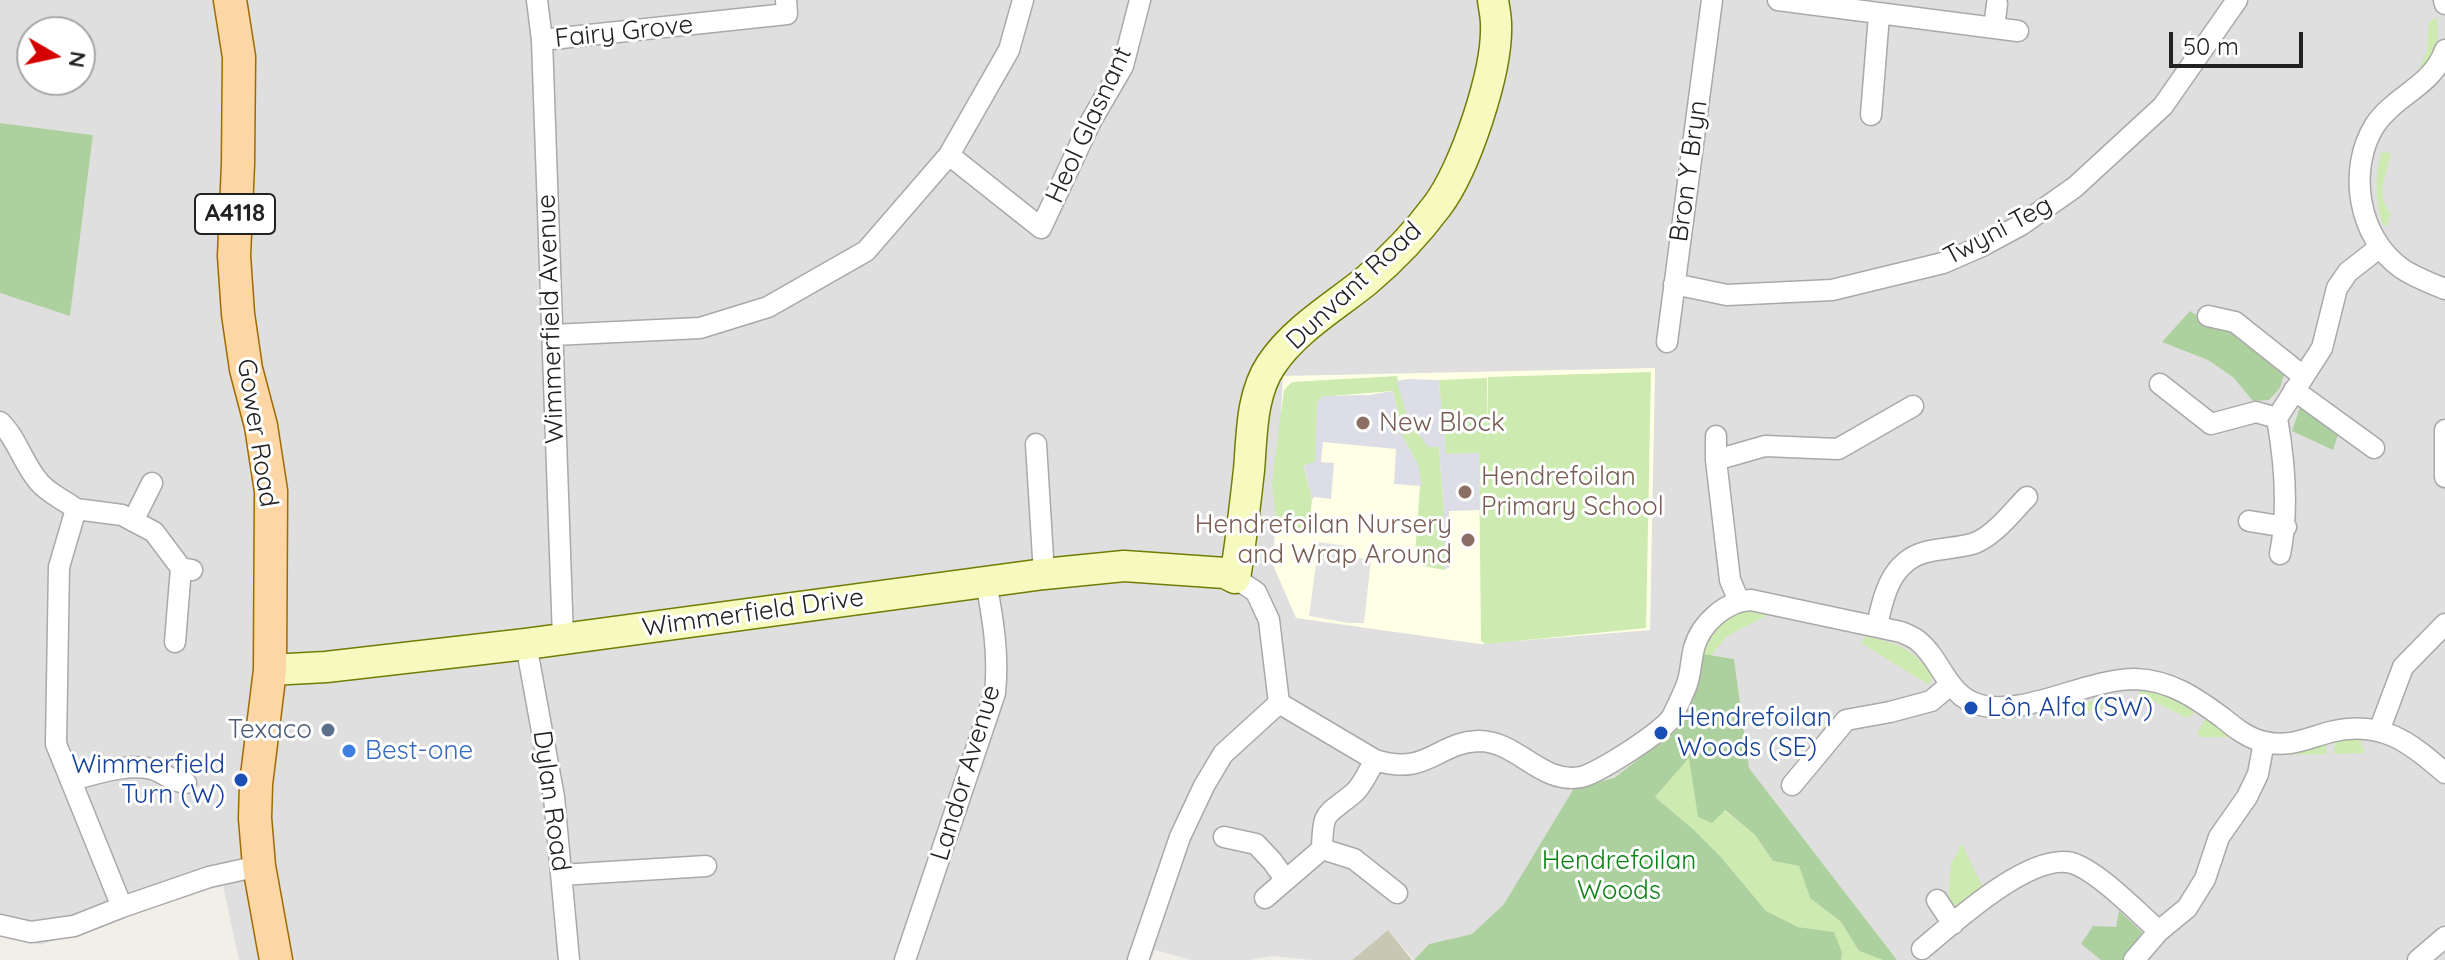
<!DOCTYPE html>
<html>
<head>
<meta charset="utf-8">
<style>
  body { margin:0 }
  #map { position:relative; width:2445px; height:960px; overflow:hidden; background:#f2efe9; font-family:Quicksand,sans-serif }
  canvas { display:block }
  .north { position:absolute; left:16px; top:16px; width:80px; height:80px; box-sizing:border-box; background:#fff; border:2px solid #a7a7a7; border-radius:50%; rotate:99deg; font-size:22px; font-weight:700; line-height:32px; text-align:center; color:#222 }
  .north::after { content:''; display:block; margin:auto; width:28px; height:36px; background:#d40000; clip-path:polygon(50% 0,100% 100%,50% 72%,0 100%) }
  .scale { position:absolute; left:2169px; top:32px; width:134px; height:36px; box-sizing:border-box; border:4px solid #222; border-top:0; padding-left:10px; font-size:24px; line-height:28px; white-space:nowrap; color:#222; -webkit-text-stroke:6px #fff; paint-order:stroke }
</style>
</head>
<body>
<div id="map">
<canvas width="2445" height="960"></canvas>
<div class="north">N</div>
<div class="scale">50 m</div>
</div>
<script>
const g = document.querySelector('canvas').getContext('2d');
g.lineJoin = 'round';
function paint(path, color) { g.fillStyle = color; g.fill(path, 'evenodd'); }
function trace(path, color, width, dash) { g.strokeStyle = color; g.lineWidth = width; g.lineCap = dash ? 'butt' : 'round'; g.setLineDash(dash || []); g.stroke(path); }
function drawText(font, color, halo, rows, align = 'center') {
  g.font = font + ' Quicksand,sans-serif'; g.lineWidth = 6; g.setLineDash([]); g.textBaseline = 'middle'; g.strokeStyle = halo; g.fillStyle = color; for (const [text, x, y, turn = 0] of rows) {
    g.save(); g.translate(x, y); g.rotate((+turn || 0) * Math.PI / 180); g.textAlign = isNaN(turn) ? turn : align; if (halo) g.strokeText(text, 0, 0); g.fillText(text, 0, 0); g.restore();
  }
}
const residential = new Path2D(`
  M0 0H2445V960H1897L1749 768 1734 659 1703 654 1677 728 1614 778 1574 788 1504 904 1472 934 1429 944 1414 960 1388 930 1352 960H1312L1273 956 1250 960H1191L1155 950 1151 960H239L223 885 40 945 0 931V293L70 315 93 135 0 123ZM32 32H80V80H32Z`);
const education = new Path2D(`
  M1655 368 1650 630 1480 644 1296 618 1273 565 1283 376Z`);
const construction = new Path2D(`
  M1388 930 1412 960H1352Z`);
const grass = new Path2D(`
  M2436 17C2441 38 2435 60 2417 73L2427 51 2429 23Z
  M2382 151 2391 154C2386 176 2375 195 2391 214L2386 227 2382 223C2376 198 2374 176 2382 151Z
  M1651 372 1646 628 1486 644 1481 641 1479 454 1445 455 1439 380 1487 378V447L1488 377Z
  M1397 376 1408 419 1439 446 1444 512V570L1424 566 1415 555 1420 486 1418 465 1402 435 1393 391 1331 396 1315 462 1304 466 1312 500 1308 533 1277 532 1272 482 1284 390 1292 382Z
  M1746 611 1769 614 1726 637 1709 658H1702C1711 630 1719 621 1746 611Z
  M1866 636C1900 645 1911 646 1932 676L1929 685 1861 643Z
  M2145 689 2173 696 2196 711 2187 718 2138 693Z
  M2110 697 2105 707 2070 715 2055 710Z
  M2206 718 2232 737H2201L2197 734Z
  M2359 738 2365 753 2334 754V744L2337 740Z
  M2326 743 2327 754 2282 755Z
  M1689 758 1724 810 1755 835 1773 861 1799 866 1810 898 1841 922 1859 951 1883 960H1841L1842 952 1834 932 1798 927 1766 911 1721 857 1693 829 1655 797Z
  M1962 844 1985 892 1958 908 1948 898 1951 864Z`);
const forest = new Path2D(`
  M0 123 93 135 70 316 0 293Z
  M2190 311 2211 325 2229 328 2271 361 2284 375 2280 388 2269 400 2253 401 2233 377 2208 360 2162 342Z
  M2301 404 2340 428 2333 450 2292 431Z
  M1703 654 1734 659 1749 768 1897 960H1883L1859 951 1841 922 1810 898 1799 866 1773 861 1755 835 1725 810 1712 823 1698 817 1689 758 1655 797 1693 829 1721 857 1766 911 1798 927 1834 932 1842 952 1841 960H1414L1429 944 1472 934 1504 904 1574 788 1614 778 1677 729Z
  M2119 911 2142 932 2126 960H2101L2081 944 2093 926 2116 927Z`);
const parking = new Path2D(`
  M1319 542 1346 546 1348 557 1371 559 1364 623H1349L1309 616Z`);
const plaza = new Path2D(`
  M1408 379 1439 380 1446 454 1479 453 1480 510 1449 511 1450 567 1444 570V512L1439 447H1428L1408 419 1397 381Z
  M1393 391 1402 435 1418 465 1422 486 1394 484 1396 449 1323 442 1321 462 1334 463 1331 499 1314 497 1312 500 1304 465 1315 462 1317 402 1323 396 1369 395Z`);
const street = new Path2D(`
  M537 0 542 40 563 638
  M1778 0 2018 31
  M2444 0 2445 4
  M1994 28 1997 4
  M542 40 787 14 786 0
  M2445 50C2433 86 2395 95 2375 125 2347 169 2358 237 2401 268 2414 277 2430 283 2445 289
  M1871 115 1879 15
  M949 155 1041 228 1091 121 1123 66 1140 0
  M1674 284 1727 295 1832 290 1943 263 1982 246 2021 225 2075 187 2163 106 2237 0
  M2208 316 2235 322 2303 376
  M553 335 700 328 768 307 866 251 949 155 1009 50 1023 0
  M1667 342 1712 0
  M2160 384 2211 424 2256 412 2277 418
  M2294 390 2374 448
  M0 422C17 438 23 464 39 482 48 493 64 500 76 509L59 567 56 744 122 907
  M2445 430V477
  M1716 436V460L1730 580 1739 601
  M1036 444 1044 574
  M1716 460 1765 446 1838 449 1913 406
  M76 509 122 515 154 532 181 568 192 570
  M133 521 152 483
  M2249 521 2286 527
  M2280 554C2289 509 2285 463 2277 418L2322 348 2337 288 2348 272 2380 247
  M1235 578 1256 592 1269 620 1279 703 1375 760C1427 777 1437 742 1479 741 1518 741 1541 785 1581 777 1597 774 1664 731 1672 717 1677 707 1683 695 1687 684 1691 672 1691 660 1694 648 1701 623 1726 601 1751 600L1901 632C1906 634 1913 637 1917 640 1942 659 1946 696 1980 705 2025 717 2086 679 2135 679 2170 680 2196 698 2223 718 2235 728 2249 739 2265 742 2288 748 2308 738 2330 732 2380 719 2410 742 2445 773
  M1877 626C1883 596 1891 561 1926 552 1942 548 1960 548 1975 543 1995 535 2012 512 2027 497
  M175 642 181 568
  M526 644 554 797 569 960
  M2379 731 2403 667 2445 624
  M1375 760C1369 770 1363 785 1354 793 1325 817 1323 809 1322 849L1354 859 1397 893
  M71 780C97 774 125 763 152 769 164 772 169 781 186 783
  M1792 785 1846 720 1890 712 1931 701 1950 685
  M1224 837 1256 844 1272 861 1285 879
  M561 875 706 866
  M1265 898 1322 849
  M1937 900 1953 924
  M0 925 31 932 74 926 122 907 209 877 259 866
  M1922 949C1953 923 2030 852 2072 863 2098 871 2137 912 2159 931
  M905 960 995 693C999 655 993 619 986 582
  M1138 960 1180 837 1204 786 1223 754 1279 703
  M2134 960 2159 931 2187 908 2205 879 2219 837 2247 797 2258 774 2264 742
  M2418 960 2445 937`);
const secondary = new Path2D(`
  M270 670 326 667 526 644 1044 574 1124 566 1225 573 1235 578C1241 542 1245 506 1249 470 1252 435 1251 395 1271 365 1294 330 1335 306 1366 281 1392 259 1417 233 1437 206 1465 169 1498 71 1496 24 1496 16 1494 8 1493 0`);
const primary = new Path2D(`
  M230 0 239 57 238 164 234 256 238 314 246 369 261 426 271 491 270 670 256 784 255 818 259 866 276 960`);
const markers = [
  [1363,423,8,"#8d6e63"],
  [1465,492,8,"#8d6e63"],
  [1468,540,8,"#8d6e63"],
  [1971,708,8,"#1a4fb4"],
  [328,730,8,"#5c6f8a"],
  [1661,733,8,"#1a4fb4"],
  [349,751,8,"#3f7fe0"],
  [241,780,8,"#1a4fb4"]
];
const shields = [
  [235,214,80]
];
const shieldNames = [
  ["A4118",235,214]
];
const streetNames = [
  ["Fairy Grove",624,32,-6],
  ["Heol Glasnant",1089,125,-65],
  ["Bron Y Bryn",1689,171,-82],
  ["Twyni Teg",1998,231,-28],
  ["Dunvant Road",1354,286,-43],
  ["Wimmerfield Avenue",551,319,-92],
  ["Gower Road",257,433,81],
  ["Wimmerfield Drive",753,613,-8],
  ["Landor Avenue",966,773,-73],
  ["Dylan Road",551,801,82]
];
const educationNames = [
  ["New Block",1379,423],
  ["Hendrefoilan",1481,477],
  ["Primary School",1481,507],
  ["Hendrefoilan Nursery",1452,525,"right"],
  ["and Wrap Around",1452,555,"right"]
];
const transitNames = [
  ["Lôn Alfa (SW)",1987,708],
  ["Hendrefoilan",1677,718],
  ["Woods (SE)",1677,748],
  ["Wimmerfield",225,765,"right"],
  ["Turn (W)",225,795,"right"]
];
const serviceNames = [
  ["Texaco",312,730]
];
const shopNames = [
  ["Best-one",365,751]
];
const parkNames = [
  ["Hendrefoilan",1619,861],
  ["Woods",1619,891]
];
paint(residential, '#e0dfdf');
paint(education, '#ffffe5');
paint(construction, '#c7c7b4');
paint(grass, '#cdebb0');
paint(forest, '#add19e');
paint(parking, '#e2e2e2');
paint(plaza, '#dddde8');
trace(street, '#a9a9a9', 23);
trace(secondary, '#707d05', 33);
trace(primary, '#a06b00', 35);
trace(street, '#fff', 20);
trace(secondary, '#f7fabf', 30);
trace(primary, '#fcd6a4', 32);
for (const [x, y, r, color] of markers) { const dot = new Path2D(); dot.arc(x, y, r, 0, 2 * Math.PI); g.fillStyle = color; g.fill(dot); trace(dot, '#fff', 3); }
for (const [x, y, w] of shields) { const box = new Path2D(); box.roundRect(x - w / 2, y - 20, w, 40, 6); g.fillStyle = '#fff'; g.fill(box); trace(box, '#222', 2); }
drawText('bold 24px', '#222', null, shieldNames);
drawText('26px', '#222', '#fff', streetNames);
drawText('26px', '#785e54', '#fff', educationNames, 'left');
drawText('26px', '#164399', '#fff', transitNames, 'left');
drawText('26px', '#4e5e75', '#fff', serviceNames, 'right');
drawText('26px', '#366cbe', '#fff', shopNames, 'left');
drawText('26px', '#0c8416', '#fff', parkNames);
</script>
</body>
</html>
